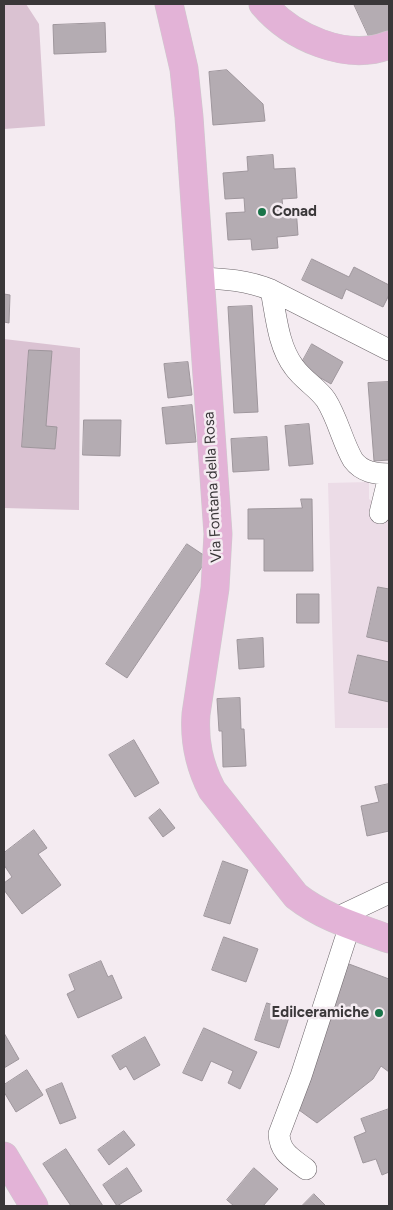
<!DOCTYPE html>
<html>
<head>
<meta charset="utf-8">
<style>
  body { margin:0 }
  #map { position:relative; width:393px; height:1210px; overflow:hidden; background:#f4ebf1; font-family:Figtree,sans-serif }
  canvas { display:block }
  .frame { position:absolute; inset:0; border:5px solid #3a3739; pointer-events:none }
</style>
</head>
<body>
<div id="map">
<canvas width="393" height="1210"></canvas>
<div class="frame"></div>
</div>
<script>
const g = document.querySelector('canvas').getContext('2d');
g.lineJoin = 'round';
function paint(path, color) { g.fillStyle = color; g.fill(path, 'evenodd'); }
function trace(path, color, width, dash) { g.strokeStyle = color; g.lineWidth = width; g.lineCap = dash ? 'butt' : 'round'; g.setLineDash(dash || []); g.stroke(path); }
function drawText(font, color, halo, rows, align = 'center') {
  g.font = font + ' Figtree,sans-serif'; g.lineWidth = 5; g.setLineDash([]); g.textBaseline = 'middle'; g.strokeStyle = halo; g.fillStyle = color; for (const [text, x, y, turn = 0] of rows) {
    g.save(); g.translate(x, y); g.rotate((+turn || 0) * Math.PI / 180); g.textAlign = isNaN(turn) ? turn : align; if (halo) g.strokeText(text, 0, 0); g.fillText(text, 0, 0); g.restore();
  }
}
const built = new Path2D(`
  M369 482V499L389 512V728H335L328 483Z`);
const green = new Path2D(`
  M4 4H26L39 24 45 126 4 129Z
  M4 339 80 348 79 510 4 508Z`);
const building = new Path2D(`
  M354 4H389V38L373 45Z
  M105 23 106 52 54 54 53 25Z
  M227 70 263 104 265 121 213 125 209 72Z
  M273 155 274 169 295 168 297 198 282 199 283 208 296 207 298 235 277 237 278 248 252 250 251 239 228 240 226 213 245 212 244 198 225 199 223 173 248 171 247 157Z
  M312 259 349 277 354 267 389 285V295L383 307 346 289 342 299 302 280Z
  M4 294 10 295 9 323 4 322Z
  M252 306 258 412 234 413 228 307Z
  M312 344 343 362 331 384 300 366Z
  M29 350 52 351 46 426 57 427 55 449 22 447Z
  M188 362 192 395 168 398 164 364Z
  M389 382V460L374 461 368 383Z
  M192 405 196 442 166 444 162 408Z
  M84 420H121L120 456 83 455Z
  M309 424 313 464 289 466 285 426Z
  M267 437 269 470 233 472 231 439Z
  M301 499H312L313 571H264V539H248V509L302 508Z
  M187 544 208 558 127 678 106 664Z
  M378 587 389 589V642L367 637Z
  M297 594H319V623H297Z
  M263 638 264 667 239 669 237 640Z
  M358 655 389 662V702L349 693Z
  M240 698 241 729H244L246 766 223 767 222 731H219L217 699Z
  M134 740 159 783 135 797 109 755Z
  M389 784V831L367 836 361 806 379 802 375 787Z
  M160 809 175 828 163 837 149 818Z
  M34 830 47 848 38 854 61 885 22 914 4 890V883L12 877 4 865V853Z
  M223 861 248 870 230 924 204 916Z
  M224 937 258 949 246 982 212 970Z
  M101 961 108 977 112 975 122 998 78 1018 67 994 75 990 69 975Z
  M349 964 389 979V1072L381 1066 373 1079 317 1123 299 1110Z
  M267 1003 291 1011 279 1048 255 1040Z
  M204 1028 257 1052 240 1089 228 1083 233 1071 211 1061 202 1081 183 1073Z
  M4 1033 19 1059 4 1068Z
  M145 1037 160 1065 134 1080 126 1066 120 1070 112 1056Z
  M27 1070 43 1095 16 1112 4 1092V1085Z
  M62 1083 76 1118 60 1124 46 1090Z
  M389 1109V1172L382 1175 376 1159 363 1163 354 1137 366 1132 361 1119Z
  M124 1131 135 1145 109 1165 98 1150Z
  M66 1149 103 1206H71L43 1164Z
  M127 1168 142 1191 117 1206 103 1185Z
  M254 1168 278 1189 263 1206H234L227 1200Z
  M314 1194 326 1206H302Z`);
const minor = new Path2D(`
  M200 278C225 279 247 280 271 290L389 350
  M271 290C276 315 278 346 294 367 303 380 318 388 326 400 338 419 342 441 353 460 362 472 375 474 389 474
  M380 513 389 476
  M334 919 389 893
  M306 1169C292 1158 280 1153 279 1134L301 1076 350 925`);
const major = new Path2D(`
  M169 4 184 69 189 117 218 534 215 588 196 714C194 742 199 765 212 790L296 896C324 918 357 927 389 939
  M263 4C291 37 346 62 389 45
  M4 1156 34 1206`);
const markers = [
  [262,212,5,"#197449"],
  [379,1013,5,"#197449"]
];
const poiNames = [
  ["Conad",272,212],
  ["Edilceramiche",369,1013,"right"]
];
const streetNames = [
  ["Via Fontana della Rosa",213,487,-93]
];
paint(built, '#ecdce7');
paint(green, '#dac2d2');
paint(building, '#b4acb2');
trace(building, '#9e969c', 1);
trace(minor, '#6c656a', 22);
trace(major, '#cccbcc', 29);
trace(minor, '#fff', 21);
trace(major, '#e3b3d7', 28);
for (const [x, y, r, color] of markers) { const dot = new Path2D(); dot.arc(x, y, r, 0, 2 * Math.PI); g.fillStyle = color; g.fill(dot); trace(dot, '#f4ebf1', 2); }
drawText('bold 15px', '#3a3739', '#f4ebf1', poiNames, 'left');
drawText('15px', '#3a3739', '#f4ebf1', streetNames);
</script>
</body>
</html>
